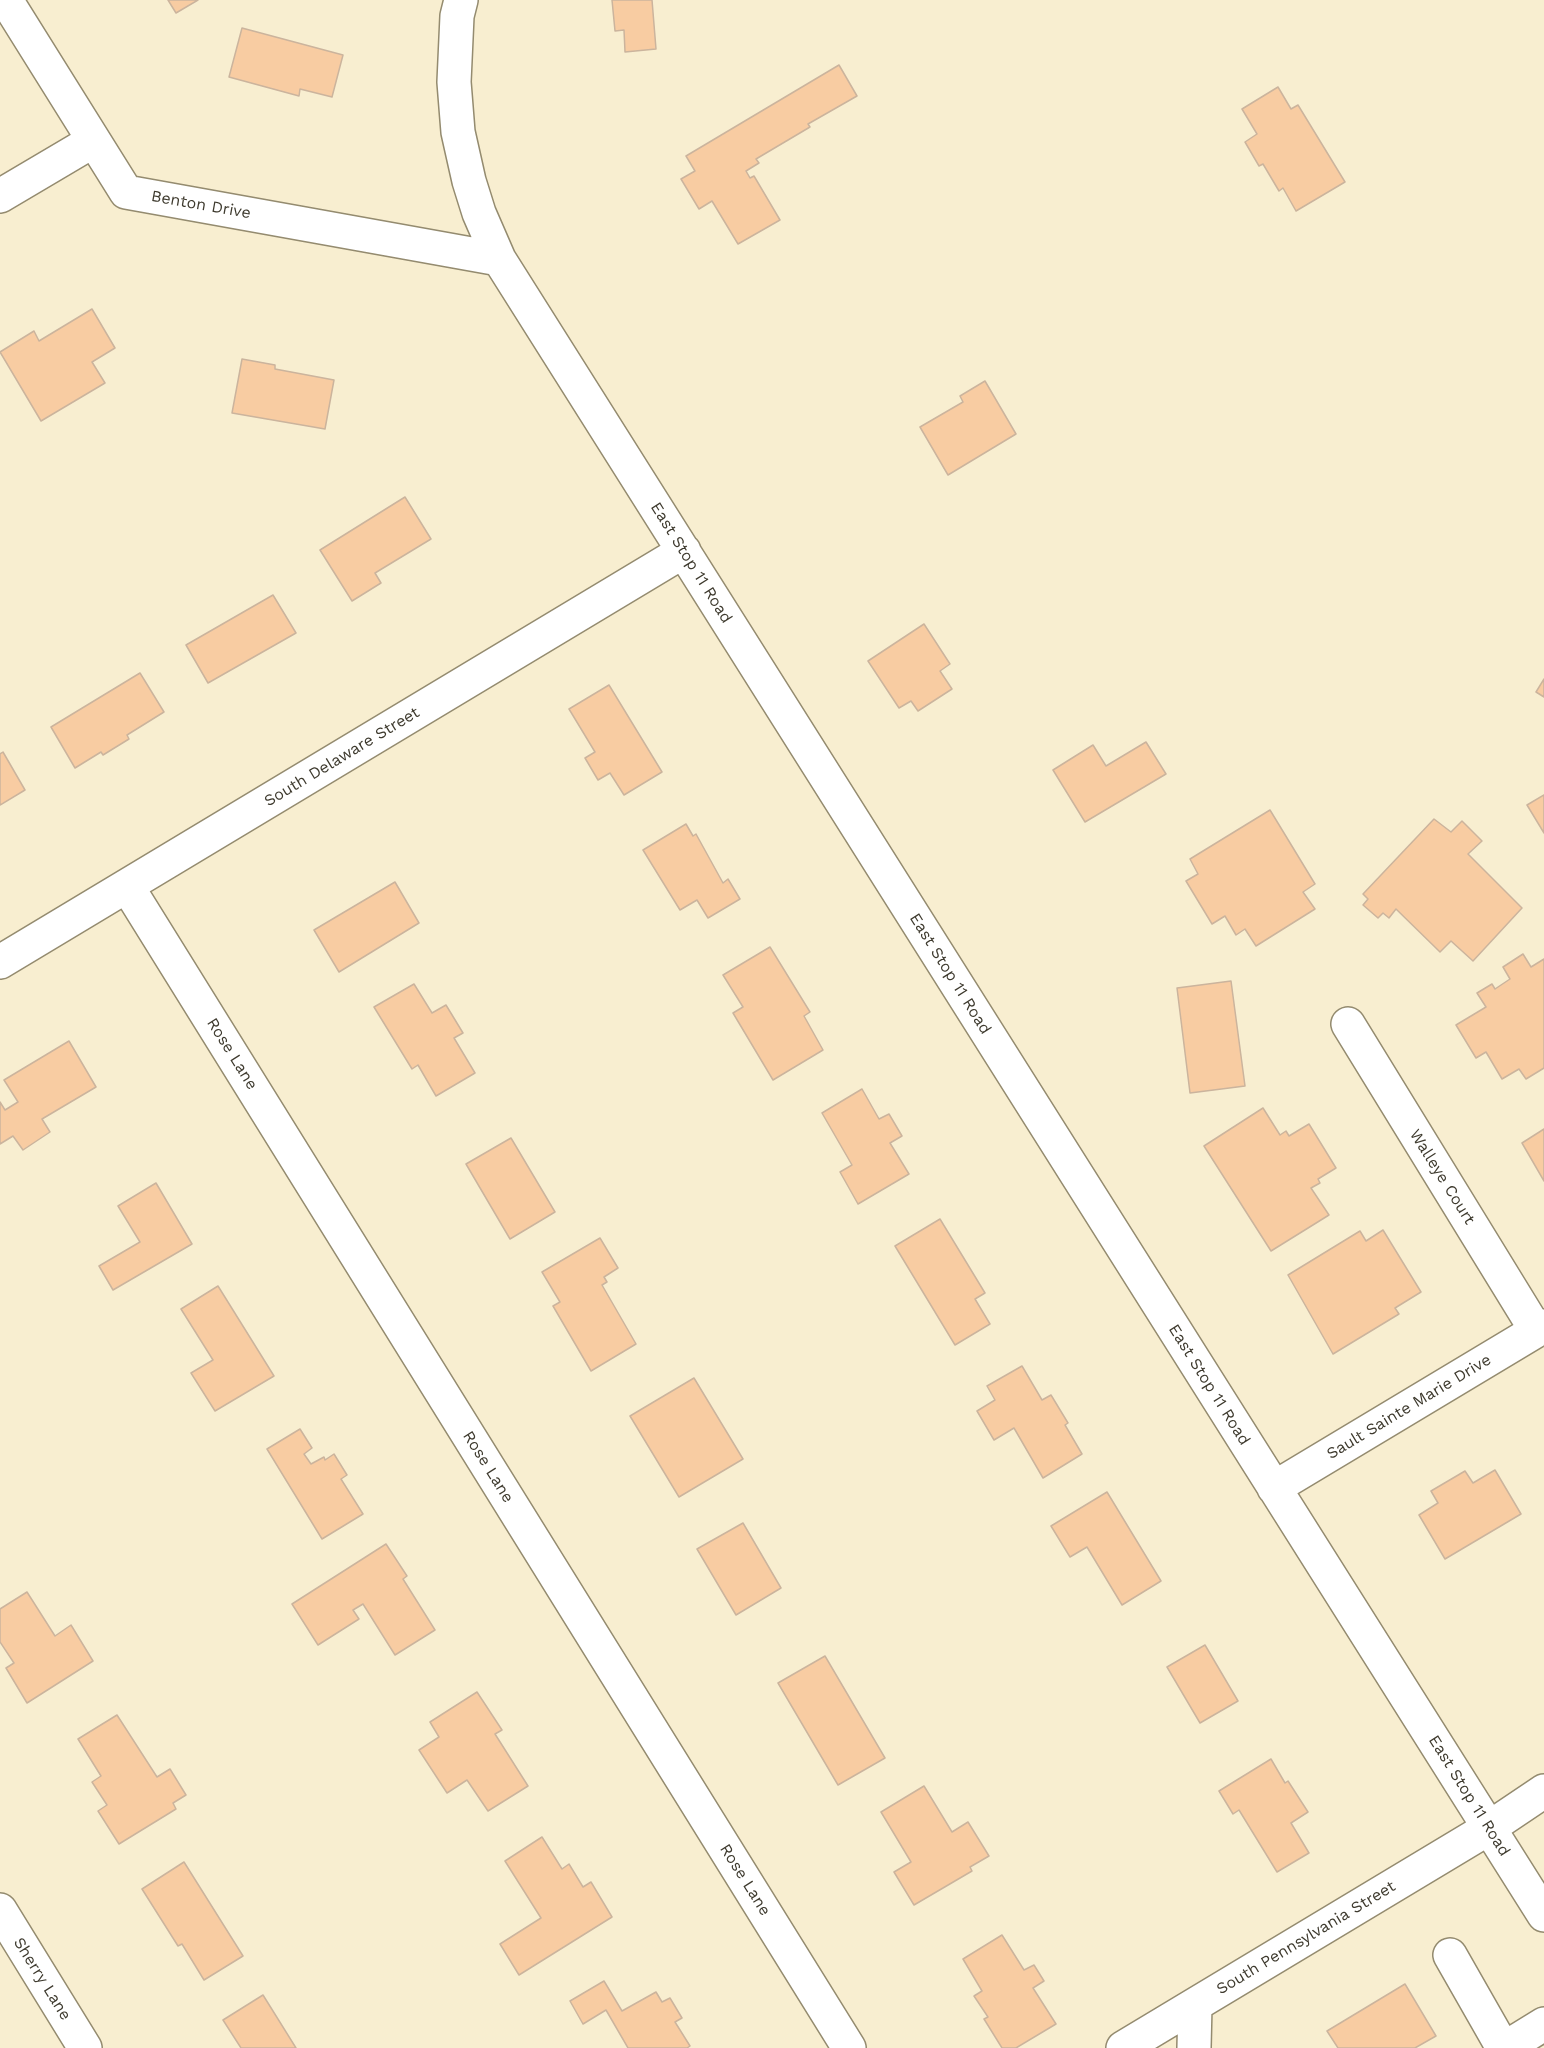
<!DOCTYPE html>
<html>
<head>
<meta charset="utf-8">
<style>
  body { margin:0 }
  canvas { display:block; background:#f8eed0 }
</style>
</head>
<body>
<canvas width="1544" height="2048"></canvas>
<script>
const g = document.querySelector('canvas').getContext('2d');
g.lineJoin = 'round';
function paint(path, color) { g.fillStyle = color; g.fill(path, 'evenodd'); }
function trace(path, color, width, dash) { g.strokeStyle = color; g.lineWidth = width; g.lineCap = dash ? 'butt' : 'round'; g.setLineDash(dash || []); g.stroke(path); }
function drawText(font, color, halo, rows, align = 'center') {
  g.font = font + ' "Work Sans",sans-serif'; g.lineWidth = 6; g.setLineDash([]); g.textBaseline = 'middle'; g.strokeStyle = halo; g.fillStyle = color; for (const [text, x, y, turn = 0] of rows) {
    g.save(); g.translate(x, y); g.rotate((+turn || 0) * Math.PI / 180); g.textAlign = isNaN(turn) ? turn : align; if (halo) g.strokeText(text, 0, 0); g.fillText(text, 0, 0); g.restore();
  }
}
const building = new Path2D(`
  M168 0H198L176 13Z
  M612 0H652L656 49 625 52 624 30 615 31Z
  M242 28 343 55 332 97 300 89 299 96 229 77Z
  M839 65 857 96 808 124 810 127 756 159 759 163 746 171 750 178 754 176 780 220 738 244 712 201 699 209 681 179 695 171 686 156Z
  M1278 87 1291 109 1298 105 1345 182 1296 211 1283 188 1279 191 1263 164 1259 166 1245 142 1257 134 1242 109Z
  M92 309 115 348 92 362 105 383 41 421 0 352 34 331 39 341Z
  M242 359 275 365V369L334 380 325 429 232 413Z
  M985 381 1016 434 948 475 920 427 963 402 960 396Z
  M405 497 431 539 375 573 381 583 352 601 320 550Z
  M273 595 296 633 208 683 186 645Z
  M924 624 950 664 940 671 952 689 918 711 911 701 899 708 868 661Z
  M140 673 164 712 127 735 129 739 103 755 101 752 75 768 51 727Z
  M1544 679V697L1536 692Z
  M609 685 662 772 624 795 610 773 598 780 585 758 595 752 569 709Z
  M1146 742 1166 774 1085 822 1053 770 1093 745 1106 766Z
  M3 752 25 790 0 805V754Z
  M1544 795V833L1527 805Z
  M1270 810 1315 884 1303 892 1315 909 1256 946 1245 929 1236 935 1225 916 1212 924 1186 881 1198 874 1190 859Z
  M1434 819 1451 832 1462 821 1482 841 1468 854 1522 908 1473 961 1451 941 1440 952 1396 909 1389 918 1383 913 1378 918 1363 905 1368 899 1363 894Z
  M686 824 693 836 696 834 723 883 728 879 740 899 708 918 697 900 680 910 643 850Z
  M395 882 419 923 339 972 314 930Z
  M770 947 810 1012 804 1016 823 1050 773 1080 733 1013 743 1007 723 975Z
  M1523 954 1531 967 1544 959V1068L1526 1079 1519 1069 1502 1079 1486 1052 1476 1058 1456 1025 1486 1007 1477 993 1492 984 1495 989 1510 979 1503 967Z
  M1231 981 1245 1086 1190 1093 1177 988Z
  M414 984 432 1013 446 1005 463 1033 454 1038 475 1073 436 1096 418 1065 412 1069 374 1007Z
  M69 1041 96 1087 42 1119 50 1132 23 1150 13 1136 0 1144V1102L5 1110 18 1102 4 1080Z
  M862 1089 879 1119 889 1114 902 1136 890 1143 909 1174 858 1204 840 1172 852 1165 822 1113Z
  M1263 1108 1280 1135 1286 1131 1289 1136 1309 1124 1336 1168 1318 1179 1320 1183 1311 1188 1329 1215 1271 1251 1204 1146Z
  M1544 1129V1181L1522 1143Z
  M511 1138 555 1212 510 1239 466 1164Z
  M156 1183 192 1244 113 1290 99 1266 140 1242 118 1206Z
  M940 1219 985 1293 975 1299 990 1324 955 1345 895 1246Z
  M1383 1230 1421 1292 1395 1308 1399 1314 1333 1354 1288 1275 1360 1231 1366 1241Z
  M600 1238 618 1268 604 1277 607 1282 602 1285 636 1344 591 1371 553 1306 560 1302 542 1272Z
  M218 1286 274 1376 215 1411 191 1373 213 1360 181 1309Z
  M1022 1366 1042 1400 1051 1395 1068 1423 1065 1425 1082 1454 1043 1478 1014 1428 994 1440 977 1411 995 1400 987 1386Z
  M694 1378 743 1459 679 1497 630 1416Z
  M300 1429 312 1448 304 1454 311 1464 324 1457 325 1460 334 1454 347 1475 341 1479 363 1514 322 1539 267 1449Z
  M1495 1470 1521 1514 1445 1559 1419 1515 1438 1503 1431 1491 1465 1471 1473 1483Z
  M1107 1492 1161 1581 1122 1605 1087 1547 1070 1557 1051 1526Z
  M743 1523 781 1588 736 1615 697 1549Z
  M386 1544 407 1576 403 1579 435 1630 395 1655 363 1604 353 1610 359 1619 318 1645 292 1604Z
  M27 1592 55 1636 71 1625 93 1661 27 1703 6 1668 14 1663 0 1642V1609Z
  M1205 1645 1238 1701 1200 1723 1167 1667Z
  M825 1656 885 1758 838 1785 778 1683Z
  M477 1692 502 1730 495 1734 528 1786 488 1811 467 1780 447 1793 419 1750 439 1737 430 1722Z
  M117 1715 157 1777 170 1769 186 1795 173 1803 176 1809 119 1844 98 1811 107 1805 92 1782 101 1776 78 1739Z
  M1271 1759 1285 1783 1288 1781 1308 1812 1291 1823 1309 1853 1277 1872 1239 1810 1233 1814 1219 1791Z
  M924 1786 952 1832 968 1822 989 1856 970 1867 972 1871 914 1905 894 1872 911 1862 881 1812Z
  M542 1837 562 1869 569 1864 583 1887 591 1882 612 1917 519 1975 500 1944 541 1918 505 1861Z
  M184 1862 243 1956 204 1980 182 1944 178 1946 142 1889Z
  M1002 1935 1024 1970 1034 1965 1044 1981 1033 1988 1056 2024 1016 2048H1002L984 2019 988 2017 974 1996 982 1991 963 1959Z
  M604 1981 622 2011 656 1992 662 2002 670 1998 682 2018 675 2022 690 2046 687 2048H628L606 2010 583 2024 570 2001Z
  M1405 1984 1436 2036 1415 2048H1338L1327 2031Z
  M263 1995 296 2048H241L223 2020Z`);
const minor = new Path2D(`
  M6 0 126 192 499 259
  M461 0 457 16 454 82 458 132 469 181 479 213 499 259 1544 1915
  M0 196 93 141
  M127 886 849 2048
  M0 962 684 551
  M1348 1024 1536 1330
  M1274 1488 1544 1326
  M0 1910 85 2048
  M1450 1955 1503 2048
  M1123 2048 1489 1828 1544 1791
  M1194 2048 1195 2005
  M1505 2048 1544 2024`);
const streetNames = [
  ["Benton Drive",201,205,10],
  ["East Stop 11 Road",691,563,58],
  ["South Delaware Street",342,757,-31],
  ["East Stop 11 Road",950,974,58],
  ["Rose Lane",232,1054,58],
  ["Walleye Court",1442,1177,58],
  ["East Stop 11 Road",1209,1385,58],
  ["Sault Sainte Marie Drive",1409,1407,-31],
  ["Rose Lane",488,1467,58],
  ["East Stop 11 Road",1469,1796,58],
  ["Rose Lane",745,1880,58],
  ["South Pennsylvania Street",1306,1938,-31],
  ["Sherry Lane",42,1979,58]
];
paint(building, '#f8cca2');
trace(building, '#cbb49d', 1.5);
trace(minor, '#948b6f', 36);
trace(minor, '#fff', 33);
drawText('16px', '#3e3a2e', '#fff', streetNames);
</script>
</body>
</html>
